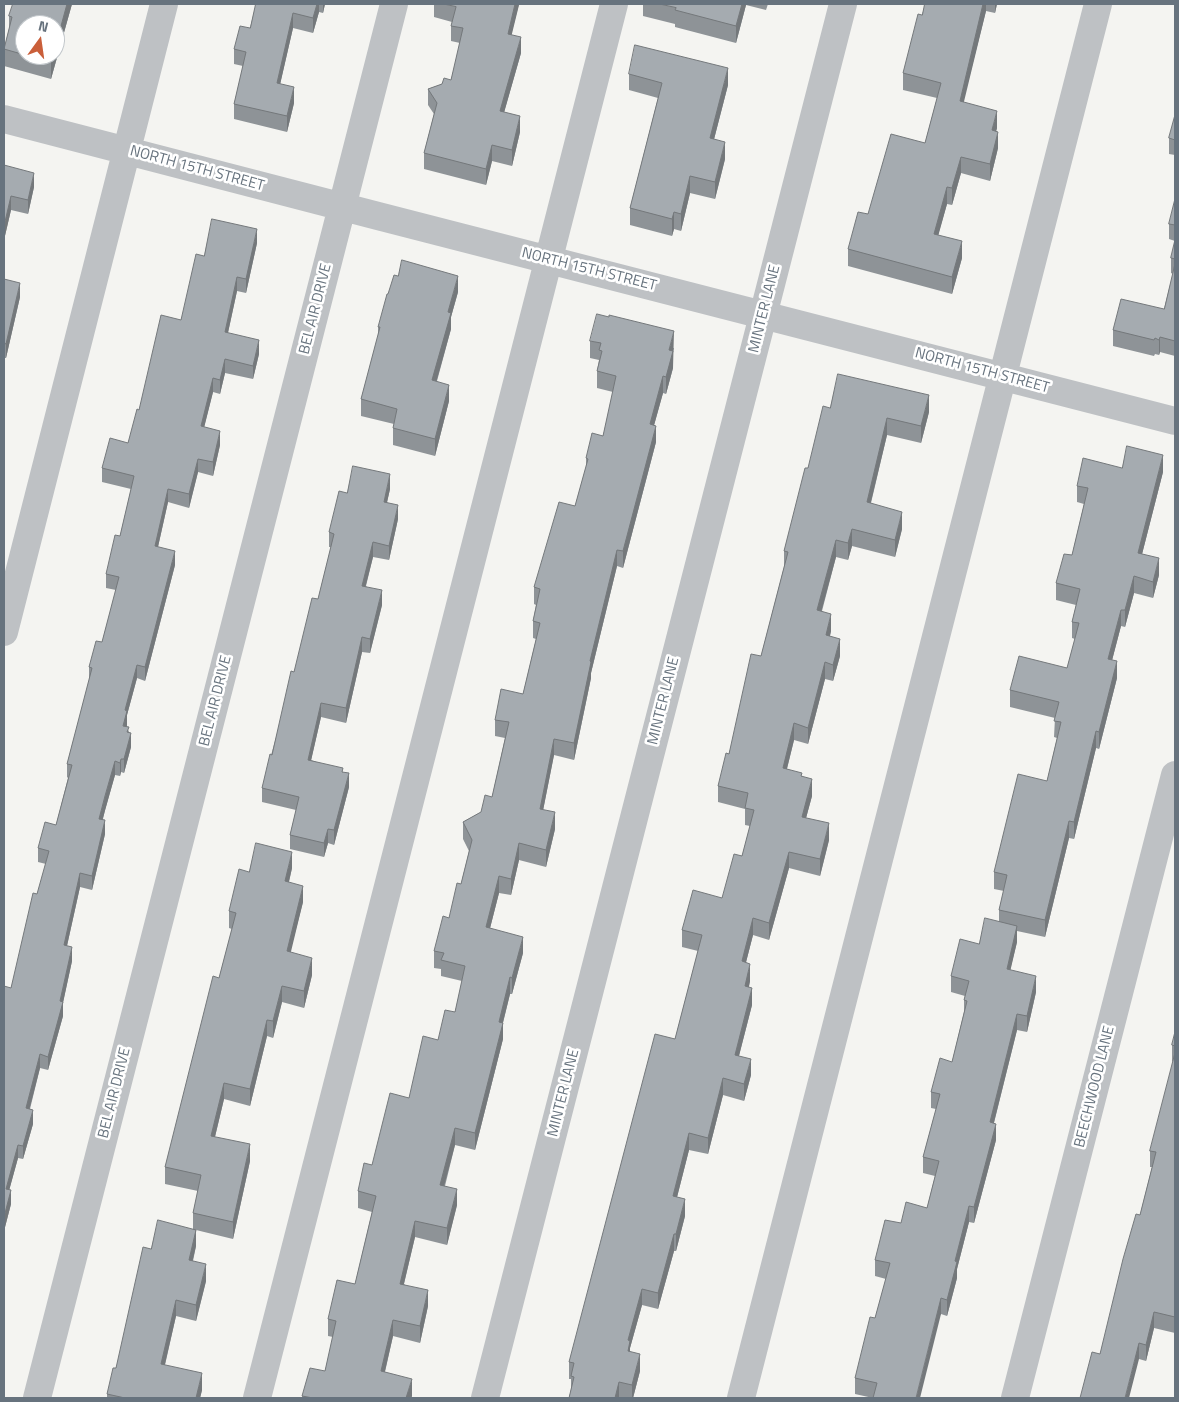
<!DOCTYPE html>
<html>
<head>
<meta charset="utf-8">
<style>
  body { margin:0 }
  #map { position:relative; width:1179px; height:1402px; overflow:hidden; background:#f4f4f1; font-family:"Titillium Web",sans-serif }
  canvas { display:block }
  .frame { position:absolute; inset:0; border:5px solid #67737e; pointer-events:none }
  .north { position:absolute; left:15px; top:15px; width:50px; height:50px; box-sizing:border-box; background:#fff; border:1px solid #c2c7cb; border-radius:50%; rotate:14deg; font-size:14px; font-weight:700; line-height:20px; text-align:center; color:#67737e }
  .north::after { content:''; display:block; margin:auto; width:18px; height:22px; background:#ca5f3a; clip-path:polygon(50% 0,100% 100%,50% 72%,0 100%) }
</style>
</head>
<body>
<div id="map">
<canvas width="1179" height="1402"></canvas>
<div class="frame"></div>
<div class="north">N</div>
</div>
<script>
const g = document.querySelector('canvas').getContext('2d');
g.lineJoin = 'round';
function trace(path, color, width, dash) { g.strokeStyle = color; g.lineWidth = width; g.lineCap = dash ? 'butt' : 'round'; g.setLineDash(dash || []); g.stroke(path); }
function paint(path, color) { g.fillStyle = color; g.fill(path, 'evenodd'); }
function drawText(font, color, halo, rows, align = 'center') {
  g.font = font + ' "Titillium Web",sans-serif'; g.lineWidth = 5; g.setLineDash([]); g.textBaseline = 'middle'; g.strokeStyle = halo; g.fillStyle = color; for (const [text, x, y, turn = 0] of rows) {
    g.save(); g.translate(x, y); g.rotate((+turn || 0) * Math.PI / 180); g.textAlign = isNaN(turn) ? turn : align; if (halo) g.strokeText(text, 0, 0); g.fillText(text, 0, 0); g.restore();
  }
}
const minor = new Path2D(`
  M4 119C394 221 785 320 1175 421
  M4 632 164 4
  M37 1398 394 4
  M257 1398 614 4
  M485 1398 843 4
  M741 1398 1098 4
  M1015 1398 1175 775`);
const wall = new Path2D(`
  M13 4H72L51 79 4 66V49L9 29V16Z
  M256 4H325L323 13 319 12 313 33 293 28 280 84 294 103 287 132 234 119V104L243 66 234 64V49L250 28Z
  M434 4H519L511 35 521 53 504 112 520 132 512 166 492 161 486 185 424 169V153L434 114 428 105V89L442 84 451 80 460 43 451 41V26L452 22 434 17Z
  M643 4H768L766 10 746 5 736 43 675 27V24L643 16Z
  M925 4H997L995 13 986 11 963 102 997 128 996 131 998 148 990 181 961 173 952 205 947 204 938 235 962 258 952 294 848 266V249L868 214 925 143 937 98 903 90V73L922 15Z
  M629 74 728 85 714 139 725 159 715 199 690 193 681 231 674 229 672 236 630 225V208L658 98 629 90Z
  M1175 115V155L1169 154V138Z
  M4 165 34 187 28 214 11 210 4 240Z
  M1175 199V356L1160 352 1159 355 1155 354 1154 356 1113 346V330L1164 309 1173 274 1171 273V258L1175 241 1169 239V224Z
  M257 243 246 293 237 291 228 333 259 354 253 379 225 373 220 394 213 392 204 427 220 445 213 476 198 472 189 508 168 502 158 547 175 565 145 681 137 678 127 715V727L129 732 131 747 124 773 121 772 120 776 115 775 105 810 103 819 105 834 92 890 80 887 67 946 72 961 63 1002V1016L48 1070 40 1068 30 1109 33 1124 23 1159 18 1158 9 1190 11 1204 4 1231 11 988 46 864 38 862V848L56 825 68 778 67 777V764L89 681V667L102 642 116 590 106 588V574L120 536 131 489 102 482V468L128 443 139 410 181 320 204 256Z
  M4 279 20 297 6 358H4Z
  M458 292 451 317V329L437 381 449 401 435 456 393 445V428L394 424 361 416V399L378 336V327Z
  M590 341 674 348 673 352V368L666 394 663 393 654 425 656 442 623 568 617 566 591 673V678L574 760 554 755 543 810 555 829 546 867 519 860 511 895 499 893 490 928 523 953 512 994H510L503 1023V1039L475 1150 455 1145 445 1186 457 1205 447 1245 415 1237 404 1284 428 1306 420 1343 393 1336 385 1372 412 1396 411 1398H302V1396L325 1371 333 1337 328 1336V1319L355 1284 372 1212 358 1208V1191L409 1098 438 1040 455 1012 462 981 441 976V969L434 968V951L449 918 461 884 469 851 463 839V822L481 812 492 797 505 738 495 736V720L523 694 536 639 533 638V621L536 605 534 604V587L575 506 586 467V458L603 436 613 392 597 388V371L599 360 590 358Z
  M830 408 929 412 921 443 887 435 871 503 902 529 895 557 852 546 848 560 836 557 822 611 831 631 830 636 840 656 833 681 825 679 808 744 794 740 787 769 802 776 812 796 806 818 829 840 820 876 789 868 769 940 753 935 746 962 750 981 749 987 752 1005 739 1056 751 1075 744 1101 723 1095 708 1154 689 1150 677 1197 685 1216 676 1251H674L658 1309 642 1305 630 1348V1352L640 1371 633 1398H569L571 1389V1379H569V1362L675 1039 698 951 682 947V930L722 898 742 856 750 826 745 825V809L718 802V786L761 656 784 567V551L808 468Z
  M1122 468 1163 472 1142 554 1159 575 1153 598 1134 593 1125 627 1121 626 1112 660 1117 678 1099 749 1096 748 1074 839 1069 838 1045 937 1017 931V942L1010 970 1036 992 1027 1032 1017 1030 994 1123 996 1140 974 1223 969 1222 957 1269V1278L947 1316 941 1314 873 1398 855 1394V1378L875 1318 886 1279 875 1276V1260L901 1223 927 1208 935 1176 923 1173V1157L936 1109 931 1108V1092L952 1062 964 1012V1000L965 996 951 992V976L999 921V910L1004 891 994 889V872L1047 781 1057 738 1054 737 1055 718 1010 707V690L1067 668 1075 639 1072 638V622L1076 605 1056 600V583L1072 555 1084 504 1077 502V486Z
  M390 489 387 502 398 519 389 560 373 557 366 586 382 605 370 653 362 652 346 723 321 717 311 760 343 772 349 787 334 845 328 843 324 857 290 849V835L296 810 262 802V788L294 672 318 599 331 547H329V532L347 493Z
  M292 868 289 882 303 902 290 952 312 975 304 1008 282 1002 273 1038 267 1036 250 1106 224 1099 215 1137 250 1161 233 1239 196 1230V1246L193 1261 206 1281 196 1321 176 1316 165 1365 202 1390 200 1398H107V1394L116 1368 151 1249 193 1229V1213L198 1191 165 1184V1167L219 978 232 929 229 928V911L249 872Z
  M1175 1032V1333L1154 1328 1146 1361 1139 1359 1100 1354 1140 1215 1152 1167H1150V1151L1173 1062 1172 1061V1045Z`);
const shadedWall = new Path2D(`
  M67 4H72L51 79V62L53 55H55V48Z
  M317 4H319V12L313 33V18Z
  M323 4H325L323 13Z
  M515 4H519V5L508 50V34Z
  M742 4H746V5L736 43V26Z
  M983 4H986V11L960 118V101Z
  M995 4H997L995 13Z
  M293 13V28L277 98V83Z
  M521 37V53L500 127V111Z
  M728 68V85L710 155V138Z
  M294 87V103L287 132V116Z
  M997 111V128L992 147V130Z
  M520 116V132L512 166V150Z
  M998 132V148L990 181V164Z
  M725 142V159L715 199V182Z
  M492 145V161L486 185V169Z
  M961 157V173L952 205V188Z
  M34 173V187L28 214V200Z
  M690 176V193L681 231V214Z
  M947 187V204L934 251V234Z
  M11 196V210L4 240V226Z
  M674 212V229L672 236V219Z
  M257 229V243L246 293V279Z
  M962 241V258L952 294V277Z
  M458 276V292L451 317V329L432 397V380L448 312Z
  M237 277V291L225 346V332Z
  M20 283V297L6 358V344Z
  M674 331 673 368 666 394V377L669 350Z
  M1160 337V352L1159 355V340Z
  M259 340V354L253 379V366Z
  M225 359V373L220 394V380Z
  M663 376V393L650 440V424Z
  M213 378V392L201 440V426Z
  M449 385V401L435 456V439Z
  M929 395V412L921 443V426Z
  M887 418V435L867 518V502Z
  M656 426V442L623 568V551Z
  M220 431V445L213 476V462Z
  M1163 455V472L1138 570V553Z
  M198 459V472L189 508V494Z
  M390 474V489L384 516V502Z
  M168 489V502L155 560V546Z
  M398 505V519L389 560V546Z
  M902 512V529L895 557V540Z
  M852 529V546L848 560V543Z
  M836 540V557L817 627V610Z
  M373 542V557L362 600V586Z
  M617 550V566L591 673V678L574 760V743L590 661Z
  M175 551V565L145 681V667Z
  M1159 558V575L1153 598V582Z
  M1134 576V593L1125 627V610Z
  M382 590V605L370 653V639Z
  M1121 610V626L1108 676V659Z
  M831 614V631L826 652V635Z
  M362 637V652L346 723V708Z
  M840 639V656L833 681V665Z
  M1117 661V678L1099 749V732Z
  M825 662V679L808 744V728Z
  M137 665V678L127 715V725L123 740 125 710Z
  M321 703V717L308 774V760Z
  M794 723V740L783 784V768Z
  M1096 731V748L1074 839V822Z
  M131 733V747L124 773V759Z
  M554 739V755L540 826V809Z
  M121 759V772L120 776V763Z
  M115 761V775L99 832V819Z
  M349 773V787L334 845V830Z
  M812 779V796L802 833V817Z
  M555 812V829L546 867V850Z
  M105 820V834L92 890V876Z
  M1069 821V838L1045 937V920Z
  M829 823V840L820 876V859Z
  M328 829V843L324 857V843Z
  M519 843V860L511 895V879Z
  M292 852V868L285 898V881Z
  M789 852V868L769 940V923Z
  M80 873V887L64 959V945Z
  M499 876V893L486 944V927Z
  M303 886V902L287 968V951Z
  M753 918V935L742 978V961Z
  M1017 926V942L1007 985V969Z
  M523 937V953L512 994V978Z
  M72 947V961L63 1003V1002V1016L48 1070V1057Z
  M312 958V975L304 1008V991Z
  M750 964V981L745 1003V986Z
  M1036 976V992L1027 1032V1016Z
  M510 977V994L499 1038V1022Z
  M282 986V1002L273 1038V1021Z
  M752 988V1005L735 1071V1055Z
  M1017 1014V1030L990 1138V1122Z
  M267 1020V1036L250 1106V1089Z
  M503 1023V1039L475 1150V1133Z
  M40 1054V1068L26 1122V1108Z
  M751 1059V1075L744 1101V1084Z
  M723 1078V1095L708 1154V1138Z
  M224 1083V1099L211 1153V1136Z
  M33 1110V1124L23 1159V1146Z
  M996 1124V1140L974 1223V1207Z
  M455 1128V1145L440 1201V1185Z
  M689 1133V1150L673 1213V1196Z
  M250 1144V1161L233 1239V1222Z
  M18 1145V1158L6 1202V1189Z
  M457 1189V1205L447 1245V1228Z
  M11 1190V1204L4 1231V1217Z
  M685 1199V1216L676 1251V1234Z
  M969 1206V1222L957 1269V1278L947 1316V1300L955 1261Z
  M415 1221V1237L400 1300V1284Z
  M196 1230V1246L189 1276V1260Z
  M674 1234V1251L658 1309V1293Z
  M206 1264V1281L196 1321V1305Z
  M642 1289V1305L630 1348V1358L628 1368V1340Z
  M428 1290V1306L420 1343V1326Z
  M941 1298V1314L920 1398H916Z
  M176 1300V1316L161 1381V1364Z
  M1154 1312V1328L1146 1361V1345Z
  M393 1320V1336L381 1388V1371Z
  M1139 1343V1359L1129 1398H1125Z
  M640 1354V1371L633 1398H632V1385Z
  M202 1373V1390L200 1398H196Z
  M412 1379V1396L411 1398H406Z
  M619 1382V1398H615Z`);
const building = new Path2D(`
  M13 4H67L55 48V25H25V55L4 49 12 17 9 16Z
  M256 4H317L313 18 293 13 277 83 294 87 287 116 234 104 246 52 234 49 240 26 250 28Z
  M444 4H515L508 34 521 37 500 111 520 116 512 150 492 145 486 169 424 153 437 103 428 89 442 84 444 78 451 80 463 28 451 26 456 7Z
  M660 4H742L736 26 675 10 676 8Z
  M925 4H983L960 101 997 111 992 130 998 132 990 164 961 157 952 188 947 187 934 234 962 241 952 277 848 249 858 212 868 214 891 134 925 143 941 83 903 73 918 14 922 15Z
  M635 45 728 68 710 138 725 142 715 182 690 176 681 214 674 212 672 219 630 208 662 83 629 74Z
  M26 55H53L51 62Z
  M1175 115V140L1169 138Z
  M4 165 34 173 28 200 11 196 4 226Z
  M1175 199V225L1169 224Z
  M212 219 257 229 246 279 237 277 225 332 259 340 253 366 225 359 220 380 213 378 201 426 220 431 213 462 198 459 189 494 168 489 155 546 175 551 145 667 137 665 125 710 127 711 123 726 129 727 127 732 131 733 124 759H121L120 763 115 761 105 796 99 819 105 820 92 876 80 873 64 945 72 947 60 1001 63 1002 48 1057 40 1054 26 1108 33 1110 23 1146 18 1145 6 1189 11 1190 4 1217V986L11 988 33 893 37 894 49 851 38 848 45 822 56 825 72 765 67 764 92 668 89 667 96 641 102 642 119 577 106 574 115 535 120 536 134 476 102 468 110 438 128 443 137 409 139 410 161 315 181 320 196 254 204 256Z
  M1175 240V259L1171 258Z
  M402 260 458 276 448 312 451 313 432 380 449 385 435 439 393 428 397 409 361 399 380 327H378L387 294H388L394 275 398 276Z
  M1175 264V341L1160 337 1159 340 1155 338 1154 340 1113 330 1121 299 1164 309Z
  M4 279 20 283 6 344 4 343Z
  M597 314 609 317V315L674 331 669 350 673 351 666 377 663 376 650 424 656 426 623 551 617 550 590 661 591 662 574 743 554 739 540 809 555 812 546 850 519 843 511 879 499 876 486 927 523 937 512 978 510 977 499 1022 503 1023 475 1133 455 1128 440 1185 457 1189 447 1228 415 1221 400 1284 428 1290 420 1326 393 1320 381 1371 412 1379 406 1398H313L302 1396 310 1368 325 1371 336 1321 328 1319 337 1280 355 1284 376 1196 358 1191 364 1163 372 1165 390 1093 409 1098 423 1036 438 1040 445 1010 455 1012 465 966 441 960 444 953 434 951 443 916 449 918 457 883 461 884 472 840 463 822 481 812 485 795 492 797 509 722 495 720 501 689 523 694 540 623 533 621 540 589 534 587 559 502 575 506 588 459 586 458 592 433 603 436 616 376 597 371 602 351 599 350 601 343 590 341Z
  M838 374 929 395 921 426 887 418 867 502 902 512 895 540 852 529 848 543 836 540 817 610 831 614 826 635 840 639 833 665 825 662 808 728 794 723 783 768 802 773 801 776 812 779 802 817 829 823 820 859 789 852 769 923 753 918 742 961 750 964 745 986 752 988 735 1055 751 1059 744 1084 723 1078 708 1138 689 1133 673 1196 685 1199 676 1234H674L658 1293 642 1289 628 1340 630 1341 628 1351 640 1354 632 1385 619 1382 615 1398H569L574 1377 571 1376 574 1363 569 1362 655 1034 675 1039 702 935 682 930 693 890 722 898 734 854 742 856 754 810 745 808 748 793 718 786 726 753 729 754 751 654 761 656 788 552 784 551 805 468H808L823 406 830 408Z
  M1127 446 1163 455 1138 553 1159 558 1153 582 1134 576 1125 610H1121L1108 659 1117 661 1099 732 1096 731 1074 822 1069 821 1045 920 999 910 1007 875 994 872 1018 774 1047 781 1061 722 1054 721 1059 702 1010 690 1019 656 1067 668 1079 623 1072 622 1080 589 1056 583 1064 554 1072 555 1088 488 1077 486 1083 458 1122 468Z
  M353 466 390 474 384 502 398 505 389 546 373 542 362 586 382 590 370 639 362 637 346 708 321 703 308 760 343 768 342 772 349 773 334 830 328 829 324 843 290 835 299 797 262 788 270 754 272 755 291 671 294 672 312 598 318 599 334 534 329 532 339 491 347 493Z
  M256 843 292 852 285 881 303 886 287 951 312 958 304 991 282 986 273 1021 267 1020 250 1089 224 1083 211 1136 250 1144 233 1222 193 1213 201 1175 165 1167 213 976 219 978 236 913 229 911 239 869 249 872Z
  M985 918 1017 926 1007 969 1036 976 1027 1016 1017 1014 990 1122 996 1124 974 1207 969 1206 955 1261 957 1262 947 1300 941 1298 916 1398H873L877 1383 855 1378 870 1317 875 1318 890 1263 875 1260 885 1220 901 1223 906 1202 927 1208 939 1161 923 1157 940 1094 931 1092 940 1058 952 1062 967 1001 964 1000 969 981 951 976 960 939 979 944Z
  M1175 1032V1046L1172 1045Z
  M1175 1053V1317L1154 1312 1146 1345 1139 1343 1125 1398H1080L1092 1352 1100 1354 1123 1259 1136 1214 1140 1215 1156 1152 1150 1151Z
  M158 1220 196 1230 189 1260 206 1264 196 1305 176 1300 161 1364 202 1373 196 1398H125L107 1394 113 1368H116L143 1247 151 1249Z`);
const streetNames = [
  ["NORTH 15TH STREET",197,169,15],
  ["NORTH 15TH STREET",589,270,14],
  ["BEL AIR DRIVE",316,309,-76],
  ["MINTER LANE",765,309,-76],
  ["NORTH 15TH STREET",982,371,15],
  ["BEL AIR DRIVE",216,701,-76],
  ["MINTER LANE",664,701,-76],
  ["BEECHWOOD LANE",1095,1087,-76],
  ["BEL AIR DRIVE",115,1093,-76],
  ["MINTER LANE",564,1093,-76]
];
trace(minor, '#bec1c4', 28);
paint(wall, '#8e9397');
paint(shadedWall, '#74787b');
paint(building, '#a5abb0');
trace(building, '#74787b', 1);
drawText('15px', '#67737e', '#fff', streetNames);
</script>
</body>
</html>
